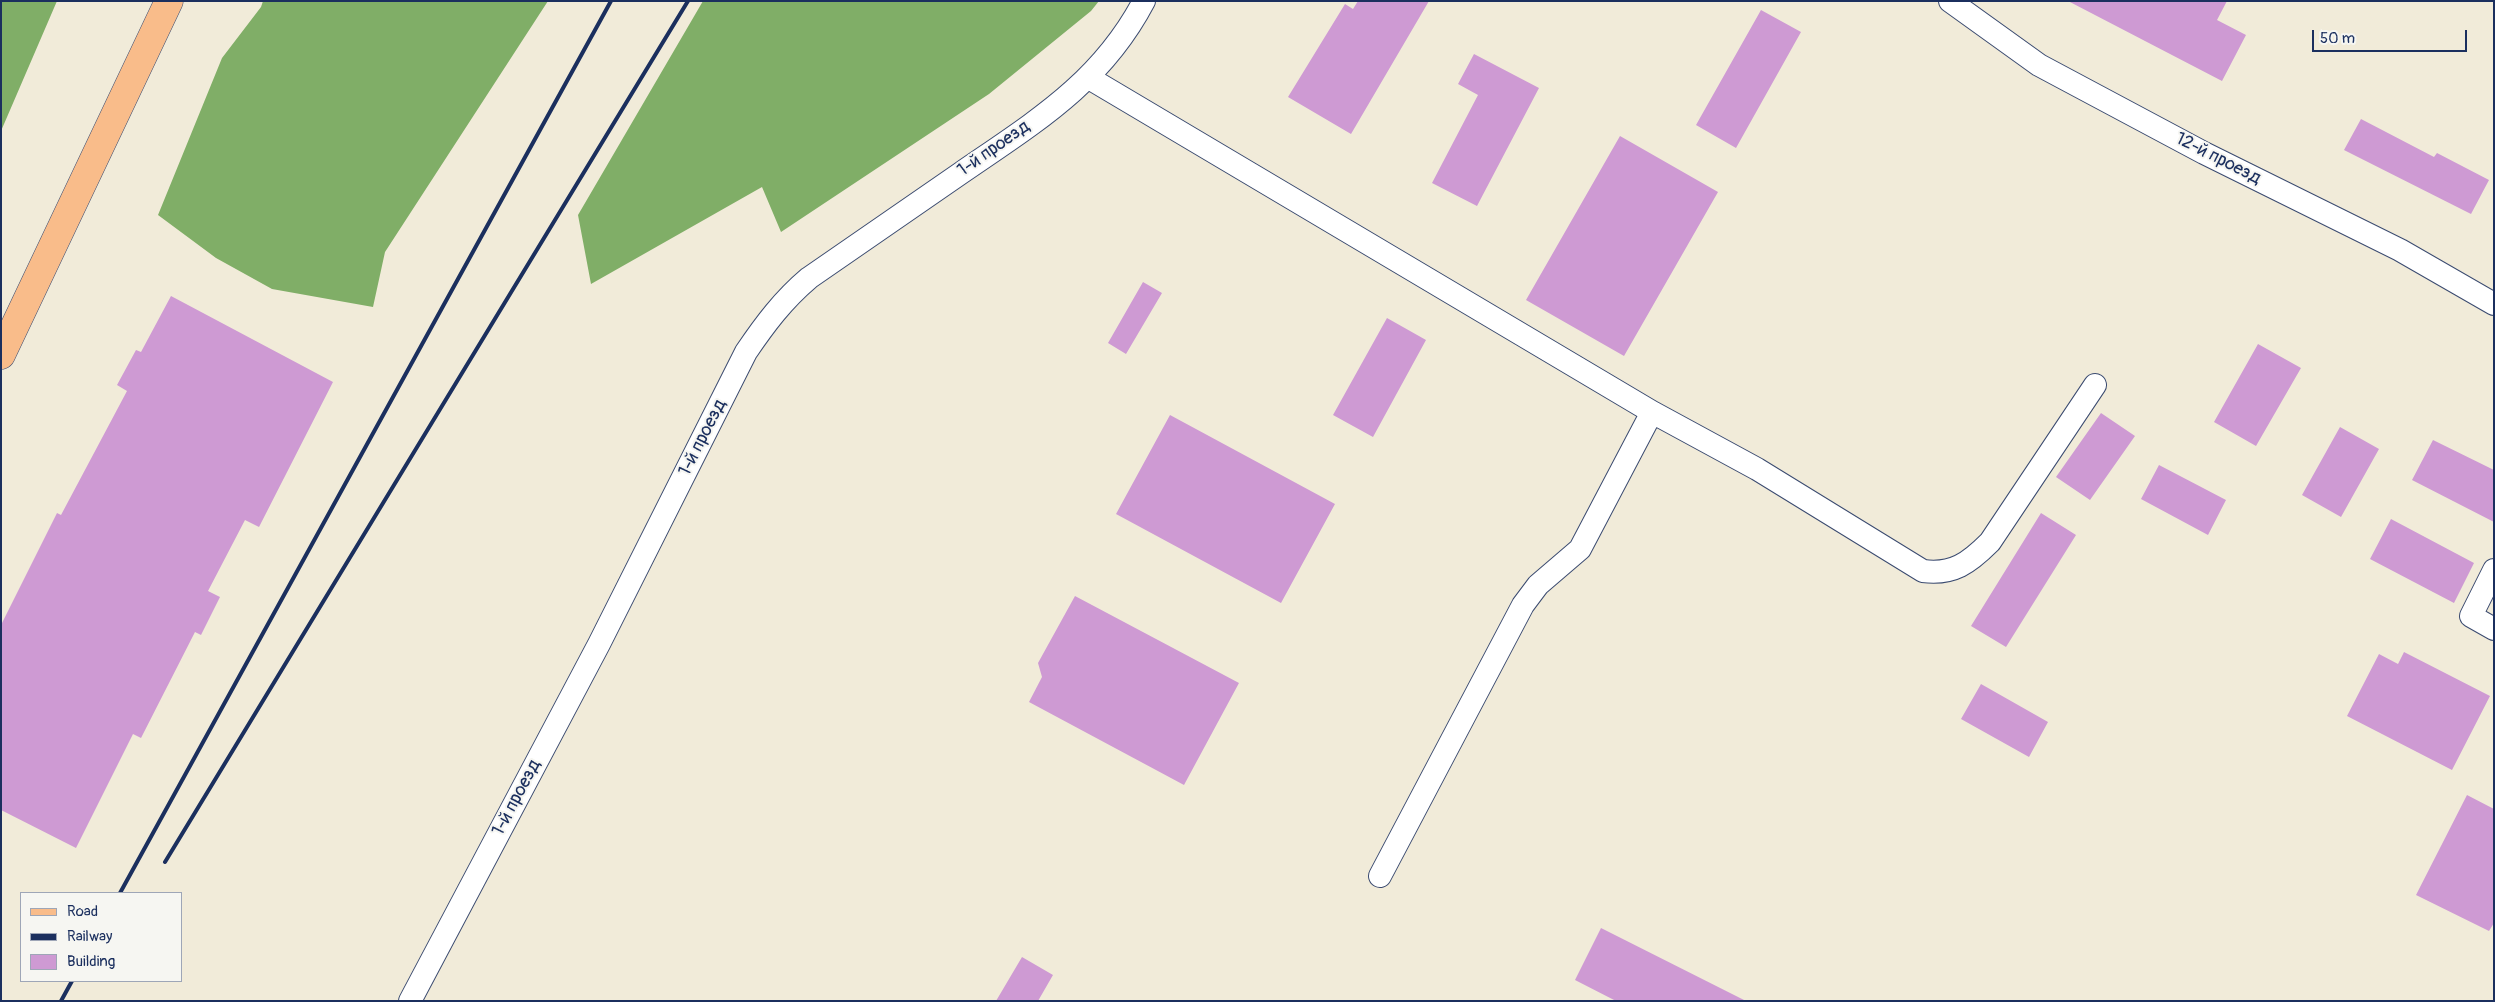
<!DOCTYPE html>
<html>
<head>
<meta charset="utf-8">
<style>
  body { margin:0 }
  #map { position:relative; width:2495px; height:1002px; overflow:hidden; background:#f1ebd9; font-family:Pangolin,sans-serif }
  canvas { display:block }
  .frame { position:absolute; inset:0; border:2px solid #1b2f5e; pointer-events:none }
  .legend { position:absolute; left:20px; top:892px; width:162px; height:90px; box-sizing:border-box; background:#f6f6f2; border:1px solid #9ea6b7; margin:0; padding:6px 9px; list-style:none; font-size:15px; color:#1b2f5e }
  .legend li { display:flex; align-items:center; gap:10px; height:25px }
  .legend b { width:25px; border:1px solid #9ea6b7 }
  .scale { position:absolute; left:2312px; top:30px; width:155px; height:22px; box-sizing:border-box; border:2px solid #1b2f5e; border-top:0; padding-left:6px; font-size:15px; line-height:18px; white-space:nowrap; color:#1b2f5e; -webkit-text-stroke:4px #f6f6f2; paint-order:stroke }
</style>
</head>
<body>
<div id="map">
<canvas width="2495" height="1002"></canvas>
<div class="frame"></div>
<ul class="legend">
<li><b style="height:6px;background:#f9bc8a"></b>Road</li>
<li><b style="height:6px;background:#1b2f5e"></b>Railway</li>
<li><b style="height:14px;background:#ce9ad3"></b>Building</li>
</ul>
<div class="scale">50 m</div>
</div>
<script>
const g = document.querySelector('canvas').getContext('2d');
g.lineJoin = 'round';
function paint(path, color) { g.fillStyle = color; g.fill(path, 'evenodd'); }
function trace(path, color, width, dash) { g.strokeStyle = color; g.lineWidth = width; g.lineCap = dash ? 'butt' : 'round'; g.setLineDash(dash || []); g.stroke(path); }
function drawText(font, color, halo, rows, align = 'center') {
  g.font = font + ' Pangolin,sans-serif'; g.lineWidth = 4; g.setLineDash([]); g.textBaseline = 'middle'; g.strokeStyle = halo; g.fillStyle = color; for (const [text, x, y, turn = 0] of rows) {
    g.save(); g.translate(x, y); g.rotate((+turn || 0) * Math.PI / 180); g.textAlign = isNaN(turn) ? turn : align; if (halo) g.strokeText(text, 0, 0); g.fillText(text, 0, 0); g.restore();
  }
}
const forest = new Path2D(`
  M1 1H57L1 131Z
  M263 1H548L385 252 373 307 272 289 216 258 158 215 222 58 261 7Z
  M703 1H1099L1091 11 989 94 781 232 762 187 591 284 578 215Z`);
const building = new Path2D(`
  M1358 1H1429L1351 134 1288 97 1345 4 1353 9Z
  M2068 1H2227L2217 20 2246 35 2222 81Z
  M1761 10 1801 32 1736 148 1696 125Z
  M1474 54 1539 88 1477 206 1432 183 1478 95 1458 84Z
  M2361 119 2434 157 2437 153 2489 180 2471 214 2344 150Z
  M1620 136 1718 192 1624 356 1526 300Z
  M1143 282 1162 293 1126 354 1108 343Z
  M171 296 333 382 259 527 245 520 208 591 220 597 201 635 195 632 141 738 133 734 76 848 1 810V625L57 513 61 515 127 391 117 385 136 350 141 352Z
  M1387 318 1426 340 1373 437 1333 415Z
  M2258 344 2301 368 2256 446 2214 422Z
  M2101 413 2135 436 2090 500 2056 477Z
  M1170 415 1335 504 1281 603 1116 514Z
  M2340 427 2379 449 2341 517 2302 495Z
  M2433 440 2494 470V522L2412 480Z
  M2159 465 2226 500 2208 535 2141 499Z
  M2041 513 2076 535 2006 647 1971 626Z
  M2391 519 2474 563 2454 603 2370 559Z
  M1075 596 1239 683 1184 785 1029 702 1042 677 1038 663Z
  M2404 652 2490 696 2452 770 2347 716 2379 654 2398 664Z
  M1981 684 2048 722 2029 757 1961 719Z
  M2467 795 2494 809V923L2489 931 2416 895Z
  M1601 928 1746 1001H1616L1575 980Z
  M1022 957 1053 975 1038 1001H996Z`);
const minor = new Path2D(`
  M1950 1 2039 65 2204 153 2400 250 2494 304
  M1089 78 1652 412 1580 549 1538 585 1523 605 1380 876
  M1652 412 1757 469 1923 571C1953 575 1969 563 1990 542L2095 385
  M2494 570 2471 616 2494 629
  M410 1001 599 644 746 352C765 324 783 300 809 278 860 243 911 208 961 173 1035 122 1101 83 1144 1`);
const major = new Path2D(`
  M1 355 169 1`);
const rail = new Path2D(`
  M165 862 688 1
  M120 893 611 1
  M61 1001 72 981`);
const streetNames = [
  ["1-й проезд",994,149,-35],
  ["12-й проезд",2218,159,27],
  ["1-й проезд",703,438,-63],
  ["1-й проезд",517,798,-62]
];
paint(forest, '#80ae67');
paint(building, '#ce9ad3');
trace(minor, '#3b4b70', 24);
trace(major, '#3b4b70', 29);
trace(minor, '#fff', 22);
trace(major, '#f9bc8a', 28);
trace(rail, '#1b2f5e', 4);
drawText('18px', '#1b2f5e', '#f6f6f2', streetNames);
</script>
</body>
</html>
